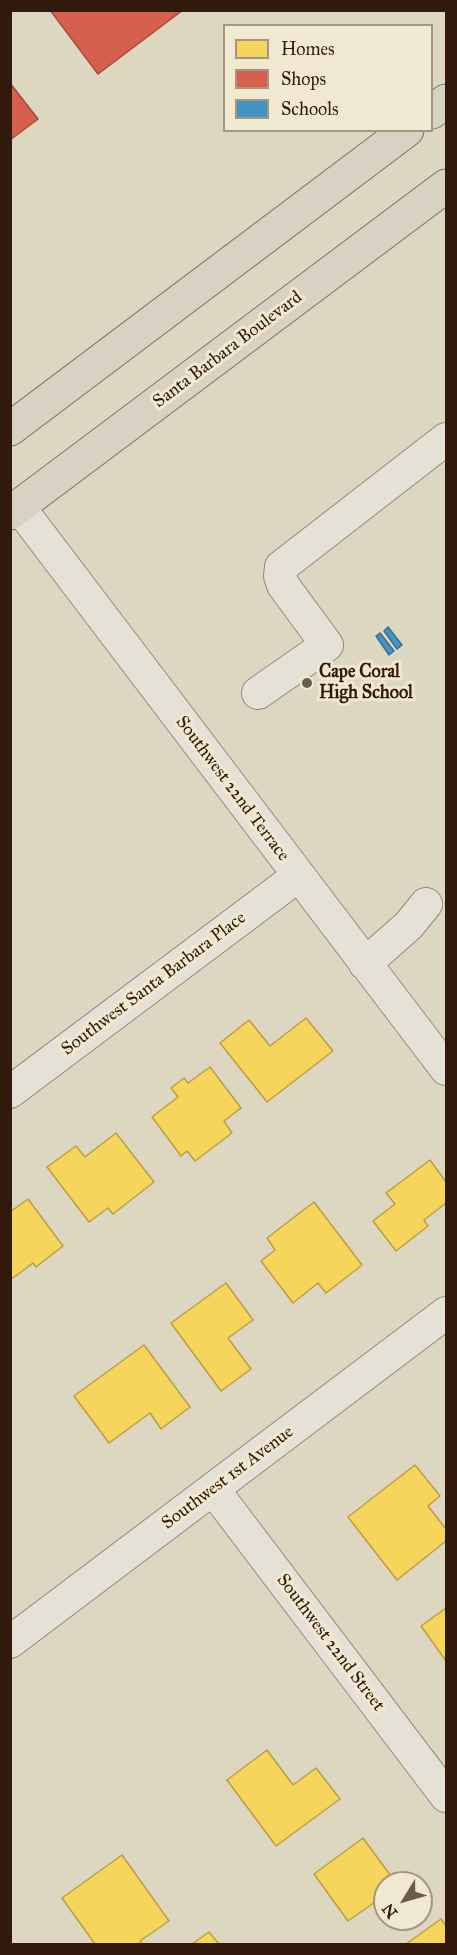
<!DOCTYPE html>
<html>
<head>
<meta charset="utf-8">
<style>
  body { margin:0 }
  #map { position:relative; width:457px; height:1955px; overflow:hidden; background:#ddd7c2; font-family:"IM FELL Great Primer",serif }
  canvas { display:block }
  .frame { position:absolute; inset:0; border:12px solid #31190b; pointer-events:none }
  .legend { position:absolute; left:223px; top:24px; width:210px; height:108px; box-sizing:border-box; background:#f0e9d0; border:2px solid #a49681; margin:0; padding:8px 10px; list-style:none; font-size:18px; color:#31190b }
  .legend li { display:flex; align-items:center; gap:12px; height:30px }
  .legend b { width:30px; border:2px solid #a49681 }
  .north { position:absolute; left:373px; top:1871px; width:60px; height:60px; box-sizing:border-box; background:#f0e9d0; border:2px solid #a49681; border-radius:50%; rotate:233deg; font-size:16px; font-weight:700; line-height:24px; text-align:center; color:#31190b }
  .north::after { content:''; display:block; margin:auto; width:21px; height:27px; background:#6d5c4b; clip-path:polygon(50% 0,100% 100%,50% 72%,0 100%) }
</style>
</head>
<body>
<div id="map">
<canvas width="457" height="1955"></canvas>
<div class="frame"></div>
<ul class="legend">
<li><b style="height:16px;background:#f6d55c"></b>Homes</li>
<li><b style="height:16px;background:#d6604d"></b>Shops</li>
<li><b style="height:16px;background:#4393c3"></b>Schools</li>
</ul>
<div class="north">N</div>
</div>
<script>
const g = document.querySelector('canvas').getContext('2d');
g.lineJoin = 'round';
function paint(path, color) { g.fillStyle = color; g.fill(path, 'evenodd'); }
function trace(path, color, width, dash) { g.strokeStyle = color; g.lineWidth = width; g.lineCap = dash ? 'butt' : 'round'; g.setLineDash(dash || []); g.stroke(path); }
function drawText(font, color, halo, rows, align = 'center') {
  g.font = font + ' "IM FELL Great Primer",serif'; g.lineWidth = 6; g.setLineDash([]); g.textBaseline = 'middle'; g.strokeStyle = halo; g.fillStyle = color; for (const [text, x, y, turn = 0] of rows) {
    g.save(); g.translate(x, y); g.rotate((+turn || 0) * Math.PI / 180); g.textAlign = isNaN(turn) ? turn : align; if (halo) g.strokeText(text, 0, 0); g.fillText(text, 0, 0); g.restore();
  }
}
const homes = new Path2D(`
  M306 1018 333 1051 267 1102 220 1043 249 1020 270 1046Z
  M210 1067 241 1108 224 1121 232 1133 195 1161 187 1151 181 1156 152 1117 178 1097 171 1088 184 1078 188 1083Z
  M116 1133 154 1182 113 1214 108 1208 89 1222 47 1167 76 1146 85 1157Z
  M430 1160 446 1182V1203L424 1220 428 1226 396 1251 373 1221 395 1204 386 1193Z
  M28 1199 63 1246 36 1267 33 1263 13 1278 10 1275V1212Z
  M314 1202 362 1265 326 1293 318 1283 293 1303 261 1261 275 1250 267 1238Z
  M226 1283 253 1320 228 1338 251 1369 221 1391 171 1323Z
  M144 1345 190 1407 161 1429 150 1413 109 1443 74 1396Z
  M415 1465 440 1496 428 1506 446 1529V1541L397 1580 348 1517Z
  M446 1608V1661L421 1626Z
  M267 1750 293 1785 316 1768 340 1799 276 1846 227 1780Z
  M363 1838 396 1883H385V1895L348 1921 314 1874Z
  M122 1855 169 1921 140 1941 142 1944H95L62 1898Z
  M441 1919 446 1926V1944H406Z
  M209 1932 219 1944H192Z`);
const shops = new Path2D(`
  M50 10H183L98 74Z
  M10 83 38 119 10 140Z`);
const schools = new Path2D(`
  M388 627 402 645 397 649 384 631Z
  M380 633 394 651 389 655 376 636Z`);
const minor = new Path2D(`
  M19 507 446 1069
  M258 693 327 645 283 585 280 576 281 567 446 439
  M365 964 409 925 426 904
  M10 1092 298 876
  M213 1489 446 1796
  M10 1642 446 1313`);
const major = new Path2D(`
  M432 112 446 101
  M10 429 407 130
  M10 513 446 186`);
const markers = [
  [307,683,6,"#6d5c4b"]
];
const streetNames = [
  ["Santa Barbara Boulevard",228,350,-37],
  ["Southwest 22nd Terrace",232,789,53],
  ["Southwest Santa Barbara Place",154,984,-37],
  ["Southwest 1st Avenue",228,1478,-37],
  ["Southwest 22nd Street",330,1643,53]
];
const poiNames = [
  ["Cape Coral",319,673],
  ["High School",319,694]
];
paint(homes, '#f6d55c');
trace(homes, '#bb9d44', 1.5);
paint(shops, '#d6604d');
trace(shops, '#a44b39', 1.5);
paint(schools, '#4393c3');
trace(schools, '#3e6e8c', 1.5);
trace(minor, '#91897c', 34);
trace(major, '#787064', 35);
trace(minor, '#e5e1d6', 32);
trace(major, '#d8d2c2', 33);
for (const [x, y, r, color] of markers) { const dot = new Path2D(); dot.arc(x, y, r, 0, 2 * Math.PI); g.fillStyle = color; g.fill(dot); trace(dot, '#f0e9d0', 2); }
drawText('18px', '#31190b', '#f0e9d0', streetNames);
drawText('bold 18px', '#31190b', '#f0e9d0', poiNames, 'left');
</script>
</body>
</html>
